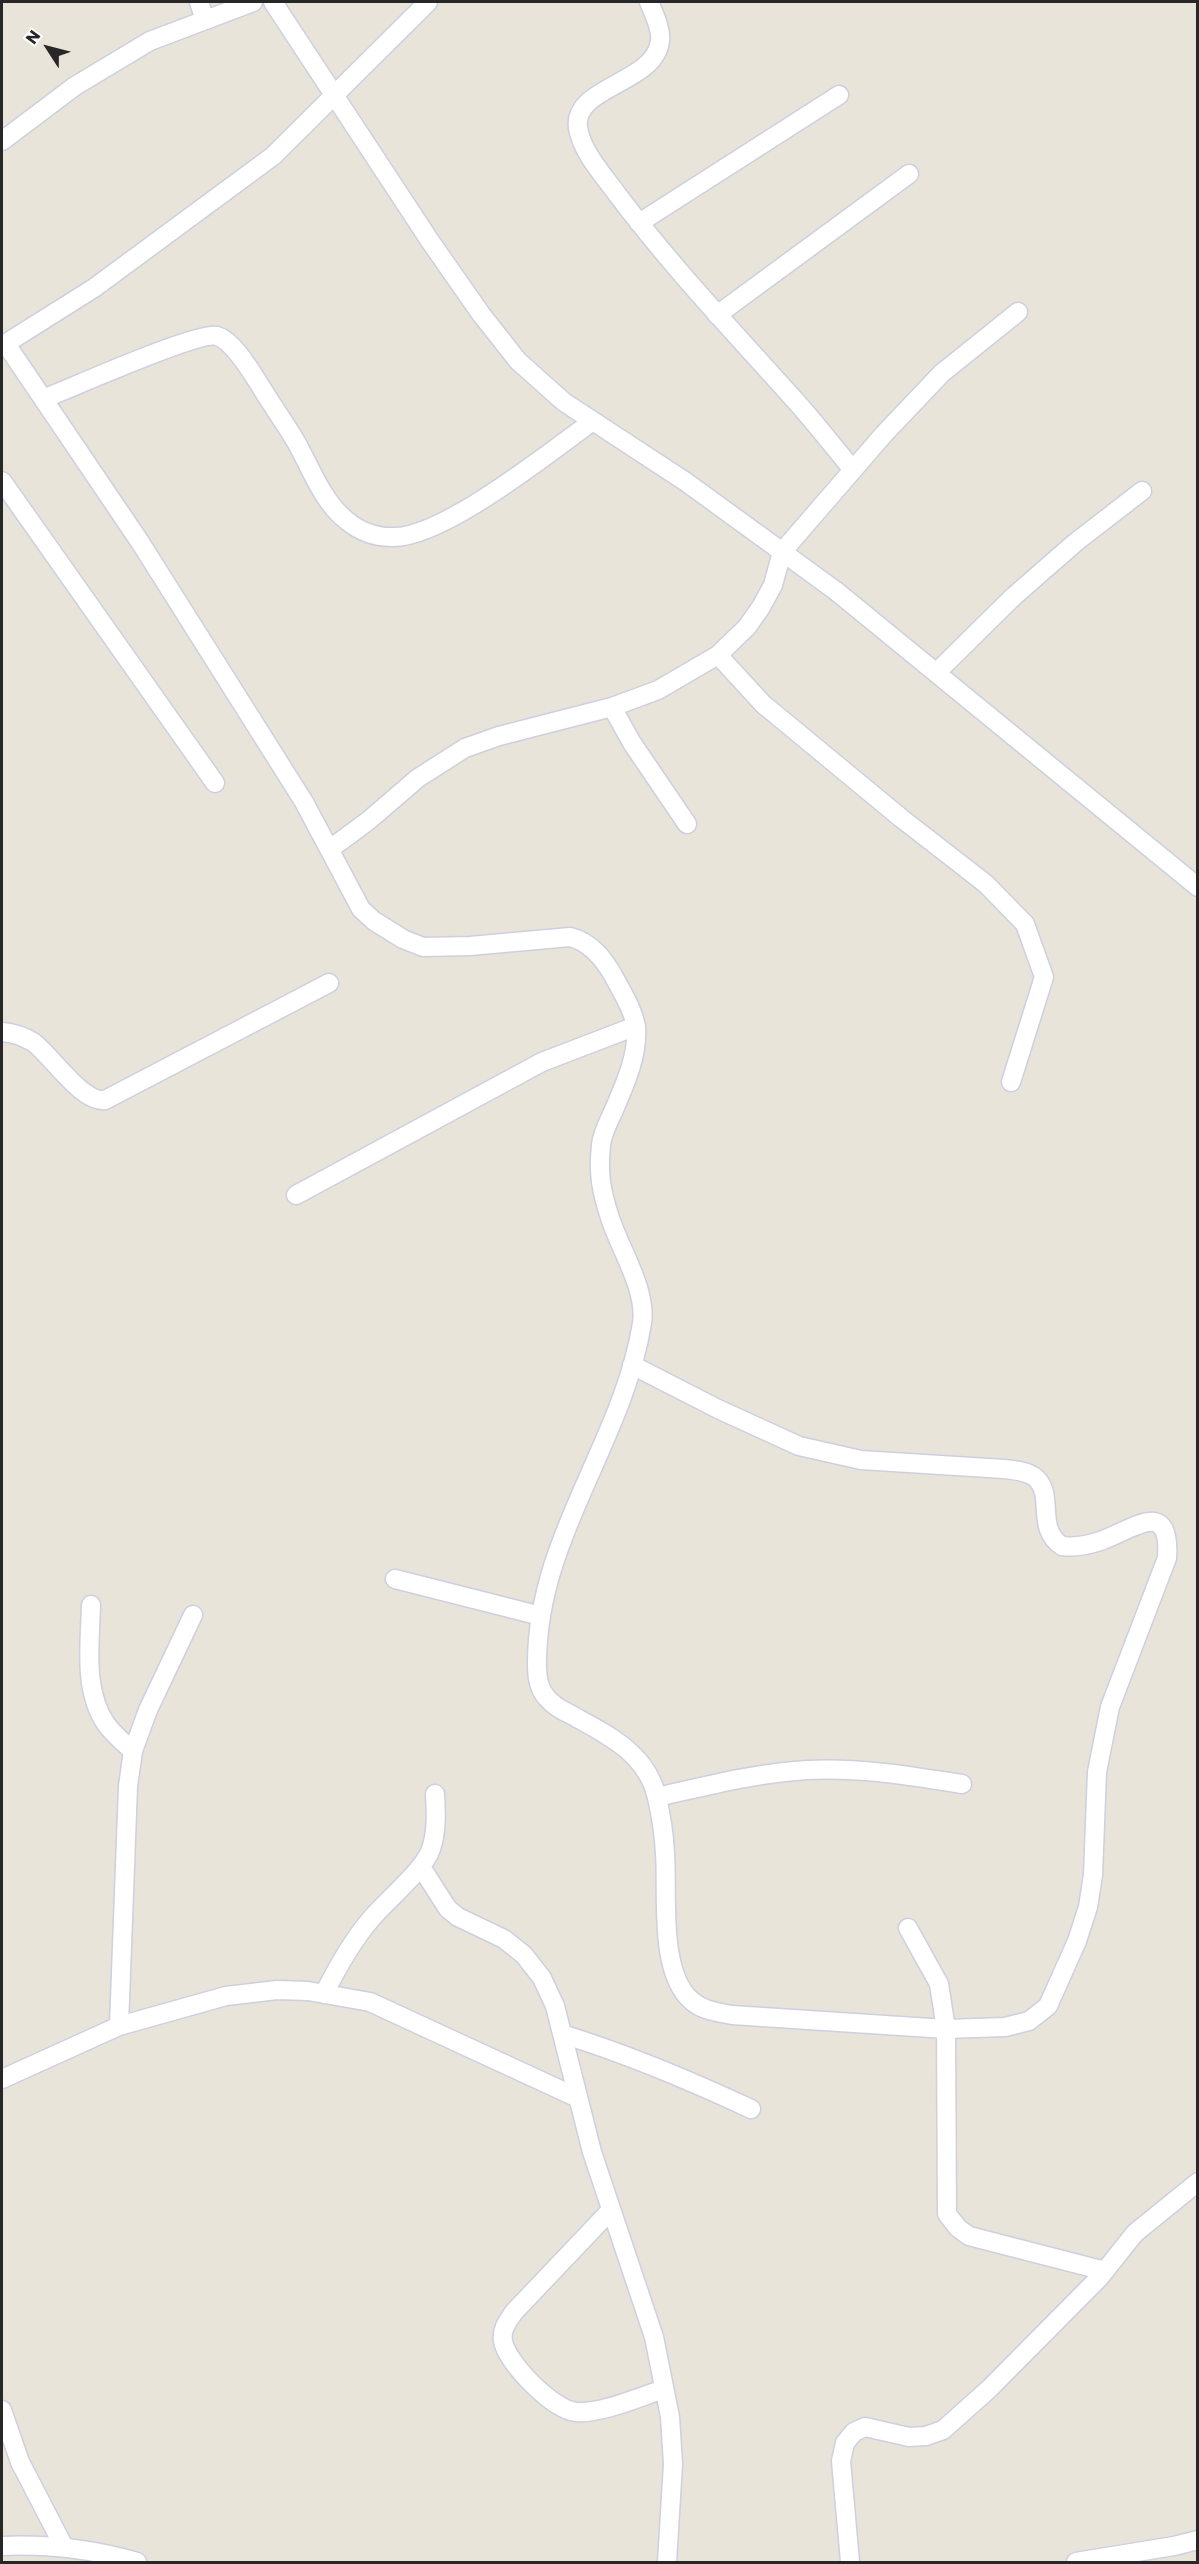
<!DOCTYPE html>
<html>
<head>
<meta charset="utf-8">
<style>
  body { margin:0 }
  #map { position:relative; width:1199px; height:2564px; overflow:hidden; background:#e8e4d9; font-family:Poppins,sans-serif }
  canvas { display:block }
  .frame { position:absolute; inset:0; border:3px solid #272727; pointer-events:none }
  .north { position:absolute; left:18px; top:18px; width:60px; height:60px; -webkit-text-stroke:4px #fff; paint-order:stroke; rotate:306deg; font-size:16px; font-weight:700; line-height:24px; text-align:center; color:#272727 }
  .north::after { content:''; display:block; margin:auto; width:21px; height:27px; background:#272727; clip-path:polygon(50% 0,100% 100%,50% 72%,0 100%) }
</style>
</head>
<body>
<div id="map">
<canvas width="1199" height="2564"></canvas>
<div class="frame"></div>
<div class="north">N</div>
</div>
<script>
const g = document.querySelector('canvas').getContext('2d');
g.lineJoin = 'round';
function trace(path, color, width, dash) { g.strokeStyle = color; g.lineWidth = width; g.lineCap = dash ? 'butt' : 'round'; g.setLineDash(dash || []); g.stroke(path); }
const street = new Path2D(`
  M199 2 205 20
  M273 2 430 241 481 314 518 361 564 402 686 482 836 591 1198 887
  M649 2C653 12 662 29 660 41 655 84 572 86 578 128 582 152 603 175 617 194 671 266 732 330 792 397 813 420 833 446 853 470
  M2 141 75 86 150 41 253 2
  M639 223 839 95
  M717 315 909 174
  M6 344 140 542 304 802 361 909 374 921 403 939 423 947 470 946 570 937C591 942 604 959 614 977 622 992 634 1011 636 1028 638 1054 626 1082 616 1105 611 1118 602 1132 601 1145 598 1174 601 1190 610 1218 620 1249 647 1290 642 1323 623 1443 537 1537 537 1663 537 1676 538 1688 547 1698 555 1708 567 1712 577 1718 612 1737 648 1756 657 1798 661 1815 664 1835 665 1853 668 1892 658 1973 692 2001 703 2011 718 2012 732 2015L946 2029 1005 2027 1029 2021 1048 2006 1077 1941 1088 1907 1093 1875 1097 1772 1110 1707 1167 1558C1171 1498 1135 1528 1103 1540 1089 1545 1076 1548 1062 1546 1035 1528 1055 1496 1036 1478 1028 1471 1014 1470 1004 1469L861 1460 799 1446 718 1409 632 1365
  M2 346 94 288 273 156 428 2
  M43 399C69 389 198 331 217 336 234 341 252 373 261 387 272 405 284 422 295 440 310 466 322 501 346 520 359 531 374 537 391 537 441 540 551 451 593 421
  M2 481 215 783
  M718 655 763 704 901 818 986 884 1025 924 1044 977 1011 1082
  M936 673 1013 597 1076 542 1142 491
  M612 707 632 743 687 824
  M330 849 368 821 418 778 465 748 499 736 612 707 658 690 718 655 747 627 761 607 773 585 782 552 884 434 942 373 1018 312
  M2 1032C13 1033 23 1036 33 1042 52 1056 82 1103 105 1100L329 983
  M296 1195 542 1062 636 1026
  M395 1579 541 1616
  M91 1605C90 1644 83 1690 106 1724 113 1734 124 1743 133 1751
  M657 1797C706 1786 756 1773 807 1770 859 1767 911 1776 962 1784
  M421 1867 448 1909 458 1917 504 1939 524 1955 542 1978 555 2006 592 2152 654 2337 670 2417 673 2464 667 2562
  M908 1928 939 1984 946 2029 947 2214 958 2228 969 2236 1105 2271
  M324 1994C337 1968 352 1941 371 1919 387 1900 424 1870 431 1849 437 1831 436 1812 435 1794
  M119 2026 128 1786 133 1751 148 1710 193 1615
  M562 2034C627 2054 689 2080 751 2109
  M2 2079 119 2026 226 1996 277 1990 308 1991 370 2002 578 2098
  M611 2210 514 2312C508 2321 501 2329 503 2341 506 2362 553 2410 576 2412 601 2414 639 2397 664 2389
  M2 2410 20 2462 64 2547
  M2 2546C48 2544 92 2549 137 2562
  M850 2562 841 2461 845 2443 854 2432 865 2427 909 2437 926 2436 943 2430 989 2389 1100 2277 1135 2233 1198 2182
  M1076 2562 1174 2546 1198 2540`);
trace(street, '#cecfdf', 21);
trace(street, '#fff', 18);
</script>
</body>
</html>
